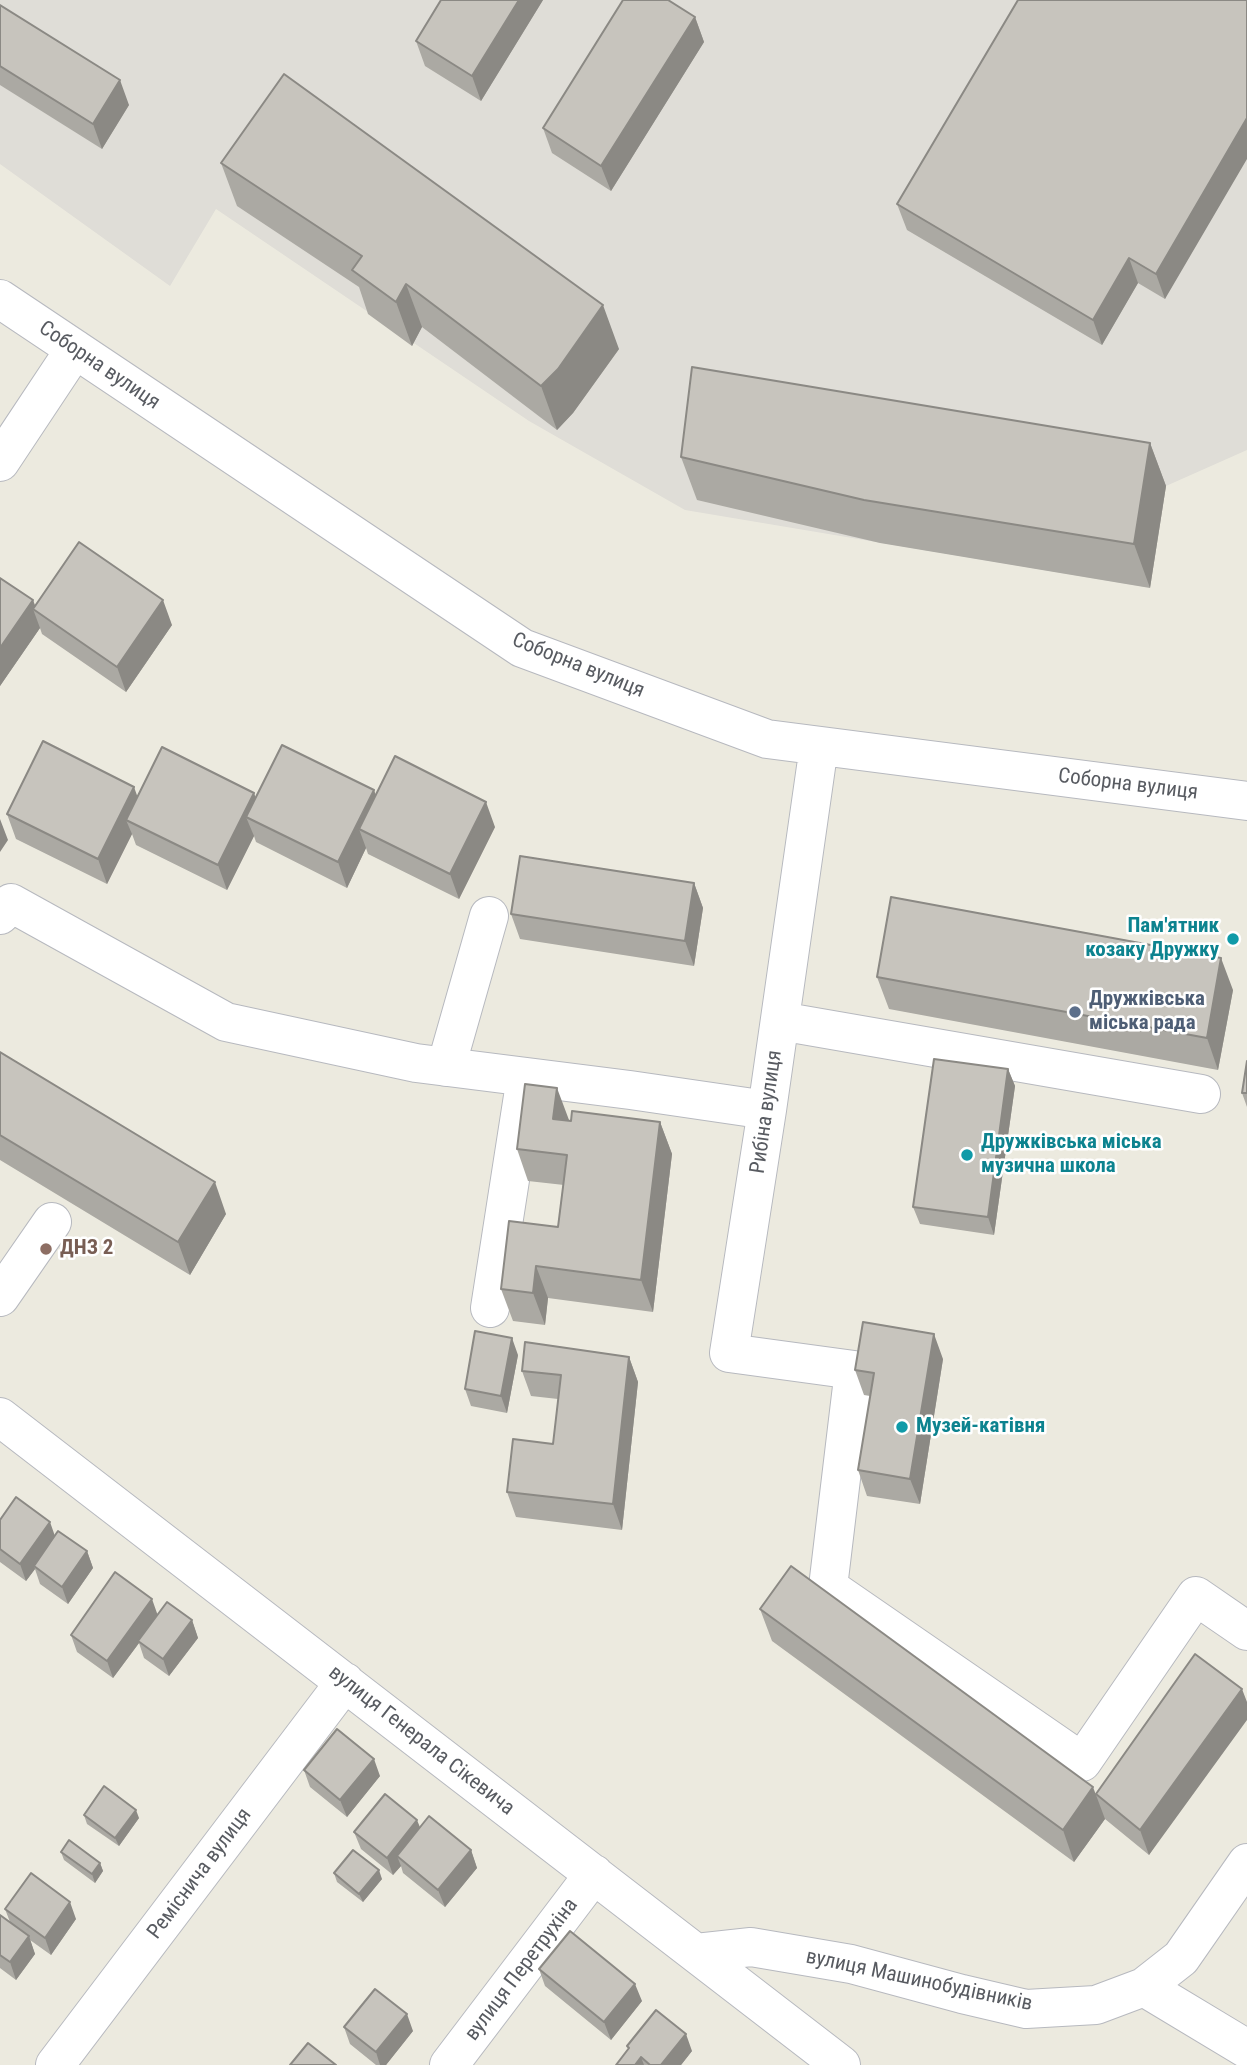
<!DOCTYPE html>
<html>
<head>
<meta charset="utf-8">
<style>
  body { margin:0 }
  canvas { display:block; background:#eceadf }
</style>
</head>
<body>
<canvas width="1247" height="2065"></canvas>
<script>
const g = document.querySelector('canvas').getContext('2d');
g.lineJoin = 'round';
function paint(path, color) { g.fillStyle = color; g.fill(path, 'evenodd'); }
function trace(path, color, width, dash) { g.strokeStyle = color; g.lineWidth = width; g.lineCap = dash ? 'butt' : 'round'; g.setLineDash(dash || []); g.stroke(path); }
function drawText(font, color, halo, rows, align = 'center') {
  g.font = font + ' "Roboto Condensed",sans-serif'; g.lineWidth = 5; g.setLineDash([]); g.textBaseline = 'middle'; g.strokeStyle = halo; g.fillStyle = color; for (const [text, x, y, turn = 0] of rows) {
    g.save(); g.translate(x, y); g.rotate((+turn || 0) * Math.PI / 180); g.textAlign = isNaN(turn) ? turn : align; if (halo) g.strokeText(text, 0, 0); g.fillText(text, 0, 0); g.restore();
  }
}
const industrial = new Path2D(`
  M0 0H1247V450L1166 486 1145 587 685 510 529 421 216 209 170 286 0 164Z`);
const minor = new Path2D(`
  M0 299 522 648 767 739 1247 801
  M0 462 75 349
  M819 746 767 1110 729 1353 854 1370 828 1587 1082 1762 1196 1596 1247 1631
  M0 915 11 903 226 1022 416 1063 630 1090 767 1110
  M780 1021 1201 1094
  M446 1067 489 916
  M0 1297 52 1222
  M490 1308 526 1077
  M0 1417 841 2065
  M696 1953 751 1947 851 1964 962 1994 1026 2009 1096 2005 1144 1987 1181 1958 1247 1863
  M1144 1987 1247 2049
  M55 2065 345 1682
  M449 2065 594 1874`);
const wall = new Path2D(`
  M441 0H543L481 101 425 66 416 41Z
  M1247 0 1165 299 1138 283 1102 345 907 230 897 204Z
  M0 5 129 105 102 149 0 85Z
  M695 17 704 42 611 191 552 153 543 128Z
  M221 163 619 349 573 413 557 430 422 327 412 346 368 314 359 287 237 206Z
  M1150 443 1166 486 1150 588 880 543 697 500 681 457Z
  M0 578 33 600 35 606 172 625 126 692 42 634 40 628 0 686Z
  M376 796 495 827 459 899 368 854 366 848 347 888 256 842 254 836 227 890 136 845 132 834 107 884 16 839 7 814 138 797 256 799Z
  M694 883 703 908 694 966 520 939 511 914Z
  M877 977 1233 990 1218 1070 889 1009Z
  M0 1052 226 1214 190 1275 0 1160Z
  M1247 1061V1107L1242 1093Z
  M1008 1069 1015 1086 994 1235 920 1224 913 1207Z
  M569 1120 568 1121 660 1122 672 1154 653 1312 548 1298 545 1325 513 1321 501 1289 558 1227 564 1185 528 1181 517 1149Z
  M518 1355 507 1413 471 1406 465 1389Z
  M629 1357 638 1382 622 1530 516 1517 507 1492 553 1444 558 1399 531 1396 522 1371Z
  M943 1359 920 1504 867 1496 858 1470 870 1396 864 1395 855 1370Z
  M0 1520 55 1536 87 1551 93 1568 68 1604 40 1584 35 1569 26 1581 0 1562Z
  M760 1609 1096 1794 1247 1702 1149 1855 1105 1819 1074 1862 772 1641Z
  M158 1615 192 1620 198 1638 169 1676 144 1658 139 1643 113 1678 77 1652 71 1635Z
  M304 1770 380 1776 347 1817 310 1787Z
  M84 1815 139 1818 119 1846 87 1824Z
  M420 1827 471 1850 477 1868 445 1907 403 1873 401 1866 393 1875 361 1849 354 1832Z
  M61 1852 100 1863 103 1871 95 1883 64 1860Z
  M334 1873 382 1879 363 1902 337 1882Z
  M5 1909 76 1919 51 1955 30 1940 35 1954 16 1980 0 1968V1915L10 1922Z
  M539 1969 642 2001 611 2040 545 1986Z
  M344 2027 413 2031 386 2065H376L350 2044Z
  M627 2046 692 2051 681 2065H616L629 2049Z`);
const shadedWall = new Path2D(`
  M519 0H543L481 101 472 76Z
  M695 17 704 42 611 191 601 166Z
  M120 80 129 105 102 149 93 124Z
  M1247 118V159L1165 299 1156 274Z
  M1129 258 1138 283 1102 345 1093 320Z
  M406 284 422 327 412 346 396 302Z
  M603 305 619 349 573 413 557 430 541 386Z
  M1150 443 1166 486 1150 588 1134 544Z
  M33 600 37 611 33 609 40 628 0 686V648Z
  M163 600 172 625 126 692 117 667Z
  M134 787 143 812 126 820 132 834 107 884 98 859Z
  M374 790 383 815 359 829 366 848 347 888 338 862Z
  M254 793 263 818 246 817 254 836 227 890 218 865Z
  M486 802 495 827 459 899 450 874Z
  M0 819 8 840 0 852Z
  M694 883 703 908 694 966 685 941Z
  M1221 958 1233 990 1218 1070 1207 1038Z
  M1008 1069 1015 1086 994 1235 988 1217Z
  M557 1088 569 1120 565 1152 553 1119Z
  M660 1122 672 1154 653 1312 641 1280Z
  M215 1182 226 1214 190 1275 178 1242Z
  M536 1266 548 1298 545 1325 533 1293Z
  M934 1334 943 1359 920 1504 910 1479Z
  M512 1338 518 1355 507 1413 501 1396Z
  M629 1357 638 1382 622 1530 613 1504Z
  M50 1522 56 1539 34 1566 35 1569 26 1581 20 1564Z
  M87 1551 93 1568 68 1604 62 1587Z
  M152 1599 158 1616 138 1641 139 1643 113 1678 107 1661Z
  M192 1620 198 1638 169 1676 163 1659Z
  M1242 1689 1247 1702V1720L1149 1855 1140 1830Z
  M374 1759 380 1776 347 1817 340 1800Z
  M1093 1787 1105 1819 1074 1862 1063 1830Z
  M136 1810 139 1818 119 1846 115 1838Z
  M417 1820 424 1837 397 1856 401 1866 393 1875 387 1858Z
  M471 1850 477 1868 445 1907 438 1890Z
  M100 1863 103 1871 95 1883 92 1874Z
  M379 1870 382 1879 363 1902 359 1894Z
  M70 1902 76 1919 51 1955 45 1938Z
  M29 1936 35 1954 16 1980 10 1962Z
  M635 1984 642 2001 611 2040 604 2022Z
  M407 2014 413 2031 386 2065H380L376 2052Z
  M686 2034 692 2051 681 2065H661Z
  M641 2057 644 2065H635Z`);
const building = new Path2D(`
  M441 0H519L472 76 416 41Z
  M623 0H668L695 17 601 166 543 128Z
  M1018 0H1247V118L1156 274 1129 258 1093 320 897 204Z
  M0 5 120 80 93 124 0 66Z
  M284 74 603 305 558 369 541 386 406 284 396 302 352 270 362 256 221 163Z
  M692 367 1150 443 1134 544 864 500 681 457Z
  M79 542 163 600 117 667 33 609Z
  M0 578 33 600 0 648Z
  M43 741 134 787 98 859 7 814Z
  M282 745 374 790 338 862 246 817Z
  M162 747 254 793 218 865 126 820Z
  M395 756 486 802 450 874 359 829Z
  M520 856 694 883 685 941 511 914Z
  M891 897 1221 958 1207 1038 877 977Z
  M0 1052 215 1182 178 1242 0 1135Z
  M934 1059 1008 1069 988 1217 913 1207Z
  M1247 1061V1093H1242Z
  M525 1084 557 1088 553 1119 571 1121 572 1111 660 1122 641 1280 536 1266 533 1293 501 1289 509 1221 558 1227 567 1155 517 1149Z
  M863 1322 934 1334 910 1479 858 1470 874 1373 855 1370Z
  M475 1331 512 1338 501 1396 465 1389Z
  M525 1342 629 1357 613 1504 507 1492 513 1439 553 1444 561 1375 522 1371Z
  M16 1497 50 1522 20 1564 0 1549V1520Z
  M58 1531 87 1551 62 1587 34 1566Z
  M791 1566 1093 1787 1063 1830 760 1609Z
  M115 1572 152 1599 107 1661 71 1635Z
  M167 1602 192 1620 163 1659 138 1641Z
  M1195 1654 1242 1689 1140 1830 1096 1794Z
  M337 1729 374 1759 340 1800 304 1770Z
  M104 1786 136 1810 115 1838 84 1815Z
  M385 1794 417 1820 387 1858 354 1832Z
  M429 1816 471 1850 438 1890 397 1856Z
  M69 1840 100 1863 92 1874 61 1852Z
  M353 1850 379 1870 359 1894 334 1873Z
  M31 1873 70 1902 45 1938 5 1909Z
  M0 1915 29 1936 10 1962 0 1955Z
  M570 1931 635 1984 604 2022 539 1969Z
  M375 1989 407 2014 376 2052 344 2027Z
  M656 2010 686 2034 661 2065H650L641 2057 635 2065H616L629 2048 627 2046Z
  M308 2043 336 2065H290Z`);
const markers = [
  [1233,939,7,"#0f9aa8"],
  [1075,1012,7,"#5c6f8a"],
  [967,1155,7,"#0f9aa8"],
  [46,1249,7,"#8d6e63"],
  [902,1427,7,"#0f9aa8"]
];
const streetNames = [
  ["Соборна вулиця",99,366,34],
  ["Соборна вулиця",578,666,22],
  ["Соборна вулиця",1128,785,7],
  ["Рибіна вулиця",767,1112,-82],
  ["вулиця Генерала Сікевича",421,1741,38],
  ["Реміснича вулиця",200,1874,-53],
  ["вулиця Перетрухіна",522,1970,-53],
  ["вулиця Машинобудівників",919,1981,12]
];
const cultureNames = [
  ["Пам'ятник",1219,927,"right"],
  ["козаку Дружку",1219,951,"right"],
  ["Дружківська міська",981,1143],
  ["музична школа",981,1167],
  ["Музей-катівня",916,1427]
];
const serviceNames = [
  ["Дружківська",1089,1000],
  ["міська рада",1089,1024]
];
const educationNames = [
  ["ДНЗ 2",60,1249]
];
paint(industrial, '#dfddd7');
trace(minor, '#b7b9bf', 40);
trace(minor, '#fff', 38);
paint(wall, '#aba9a3');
paint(shadedWall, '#8b8984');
paint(building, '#c7c4bd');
trace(building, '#8b8984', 2);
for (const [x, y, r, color] of markers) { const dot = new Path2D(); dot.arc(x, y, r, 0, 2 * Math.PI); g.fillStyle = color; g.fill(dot); trace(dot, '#fff', 2.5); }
drawText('21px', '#585b61', '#fff', streetNames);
drawText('bold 21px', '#0d838f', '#fff', cultureNames, 'left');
drawText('bold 21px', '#4e5e75', '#fff', serviceNames, 'left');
drawText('bold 21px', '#785e54', '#fff', educationNames, 'left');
</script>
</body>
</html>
